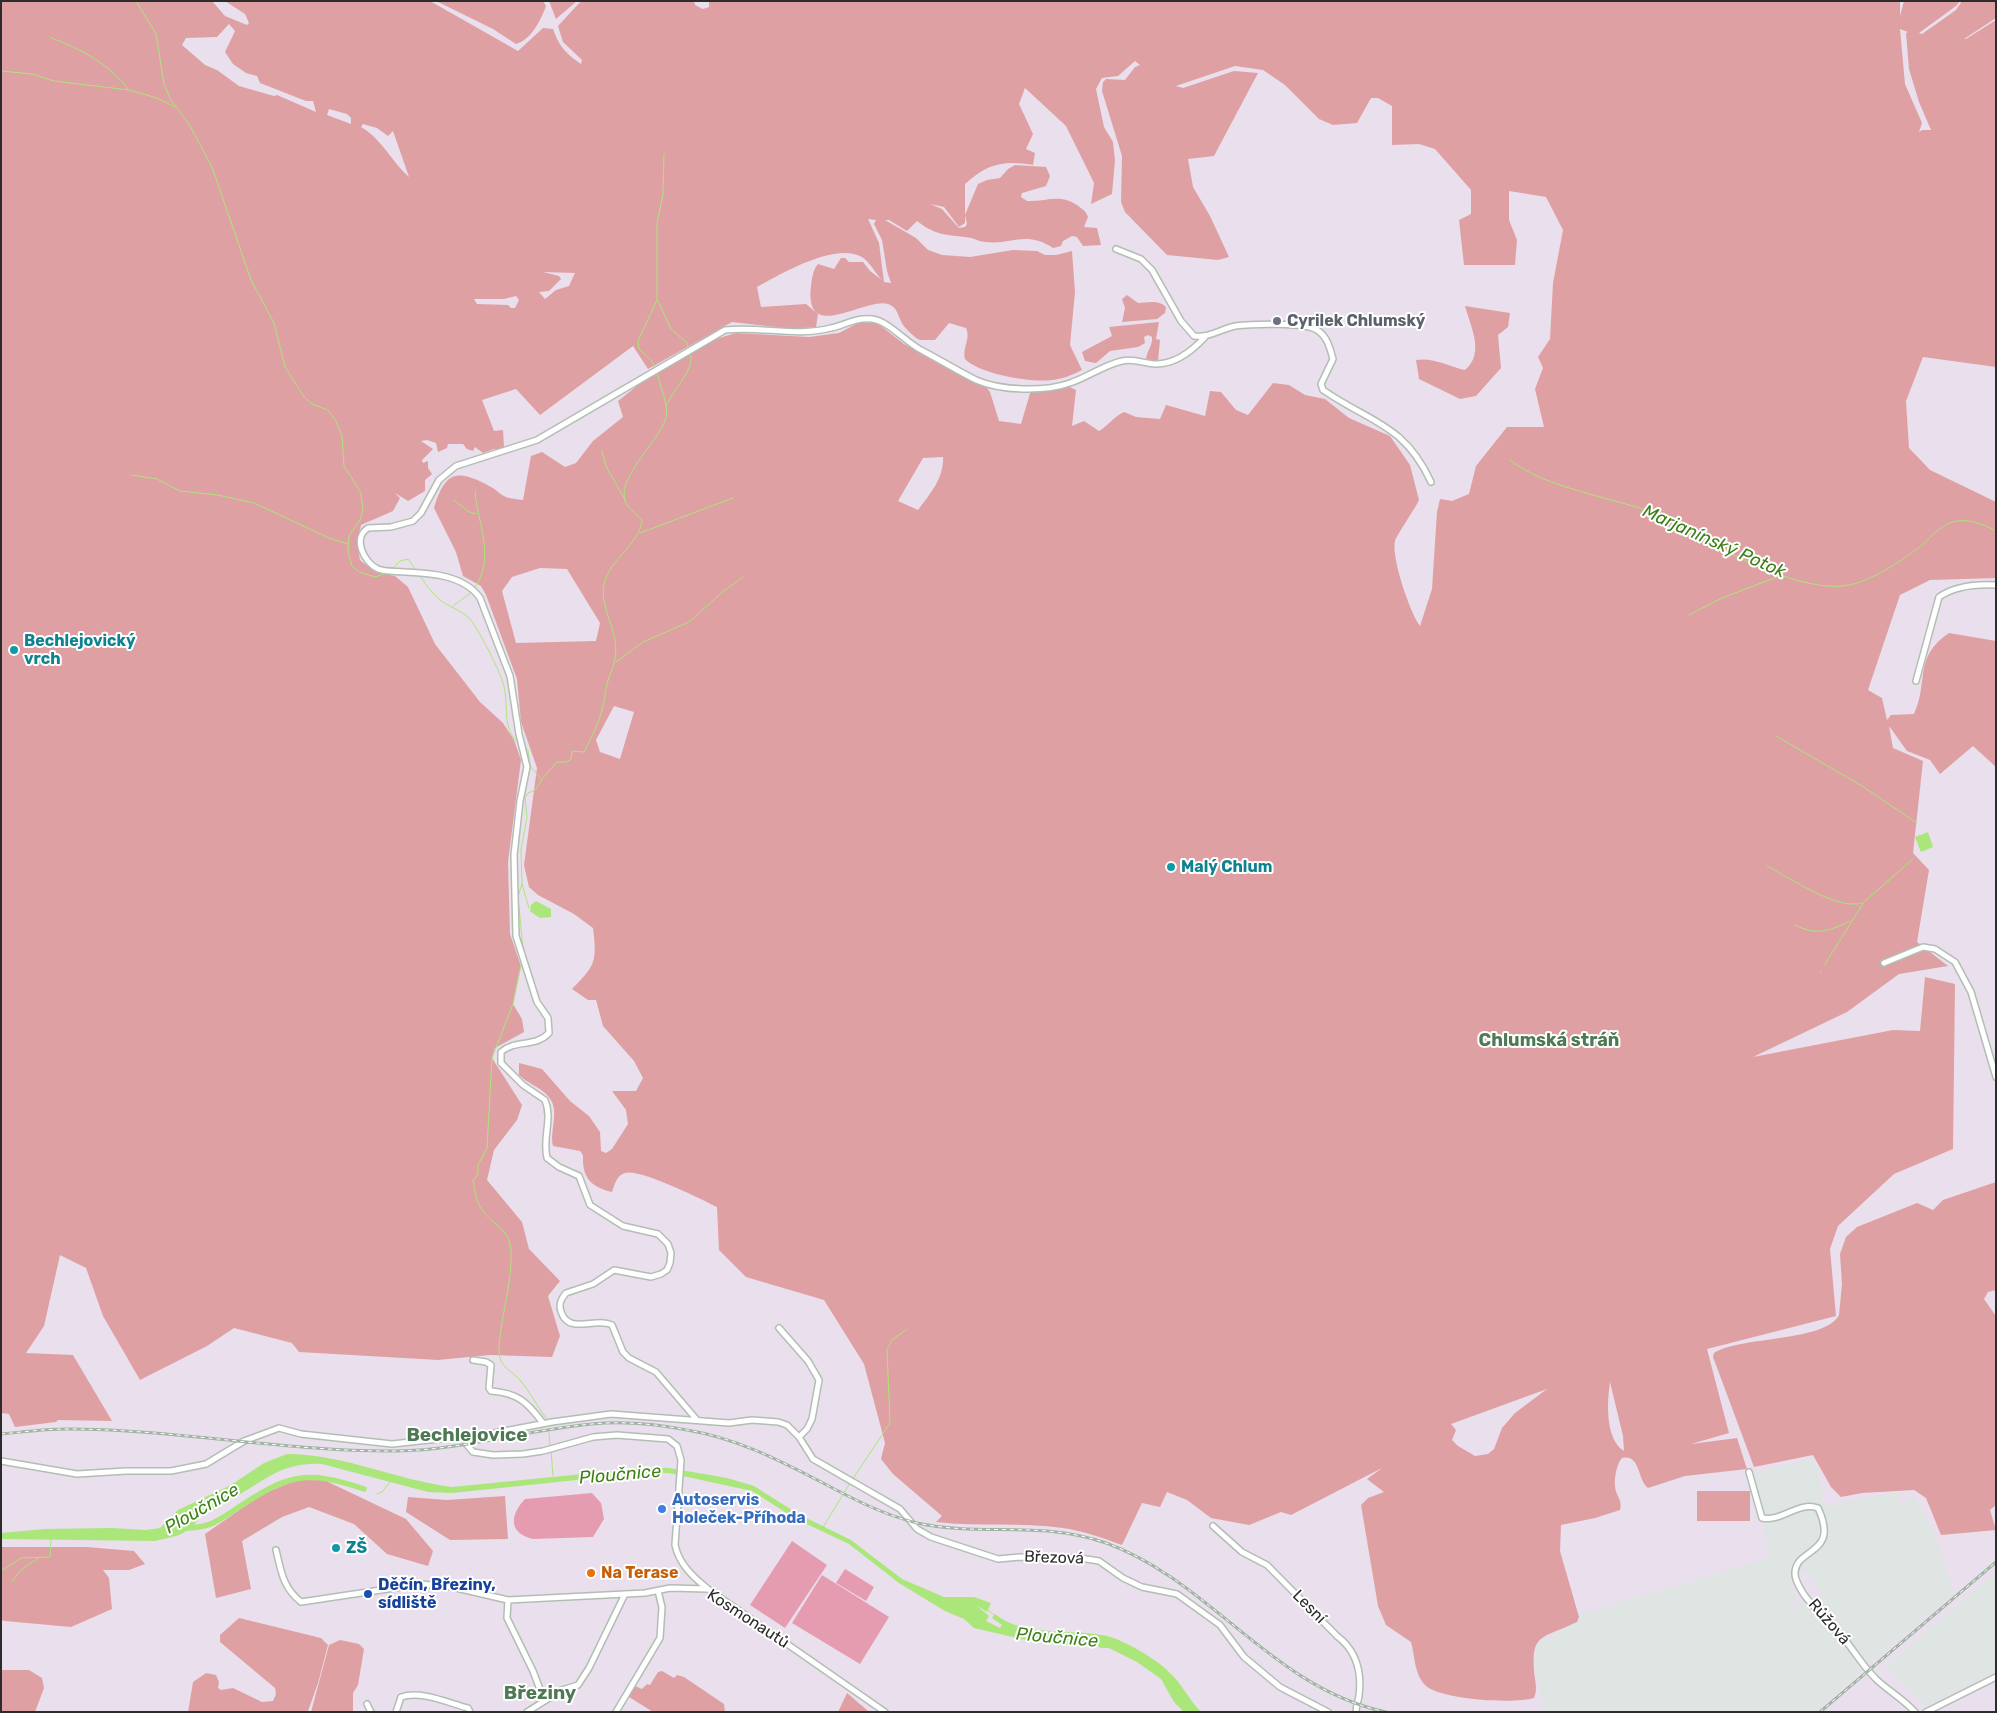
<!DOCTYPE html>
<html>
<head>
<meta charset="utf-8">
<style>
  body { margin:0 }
  #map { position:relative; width:1997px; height:1713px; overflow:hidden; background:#eadfec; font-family:Rubik,sans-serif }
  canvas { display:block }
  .frame { position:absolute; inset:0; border:2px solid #2c2c2c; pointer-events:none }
</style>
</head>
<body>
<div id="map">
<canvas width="1997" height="1713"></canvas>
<div class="frame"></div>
</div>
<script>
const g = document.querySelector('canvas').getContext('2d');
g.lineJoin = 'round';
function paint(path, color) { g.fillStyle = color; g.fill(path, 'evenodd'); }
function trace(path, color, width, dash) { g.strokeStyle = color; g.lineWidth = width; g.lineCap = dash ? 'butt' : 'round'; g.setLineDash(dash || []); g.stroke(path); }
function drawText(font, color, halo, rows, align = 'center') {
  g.font = font + ' Rubik,sans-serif'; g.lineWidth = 4; g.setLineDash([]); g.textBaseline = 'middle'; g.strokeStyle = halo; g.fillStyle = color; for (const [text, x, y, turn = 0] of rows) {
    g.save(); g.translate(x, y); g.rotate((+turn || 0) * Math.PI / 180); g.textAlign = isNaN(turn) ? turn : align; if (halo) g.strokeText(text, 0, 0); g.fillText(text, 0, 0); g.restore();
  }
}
const industrial = new Path2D(`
  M1811 1458 1815 1461 1822 1489 1823 1506 1899 1492 1901 1504 1914 1495 1935 1536 1954 1592 1813 1712H1545L1534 1664 1536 1643 1577 1622 1580 1614 1770 1558 1762 1523 1765 1521 1752 1474ZM1805 1569 1822 1595 1783 1611 1796 1601 1790 1578Z
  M1996 1572V1671L1925 1706 1886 1666Z`);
const green = new Path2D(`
  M1 1H212L225 16 247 25 249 23 245 14 225 1H430L518 51 543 28 553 29C559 46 566 54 581 64L582 60 563 42 558 26 581 1H694L695 5 703 9 709 7V1H1900V16L1904 1H1960L1956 6 1919 33 1922 34 1956 10 1962 1H1996V18L1964 39H1966L1996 20V367L1923 357 1906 401 1909 448 1930 470 1996 502V578L1930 580 1900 595 1868 690 1882 698 1887 720 1891 715 1914 714C1929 682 1913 657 1949 633L1996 641V767L1973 746 1940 774 1930 760 1907 751 1889 726 1893 748 1923 761 1913 853 1929 870 1917 942 1948 966 1899 974 1847 1012 1753 1057 1893 1030 1920 1031 1925 977 1955 984 1953 1149 1894 1174 1838 1226 1830 1249 1836 1316 1707 1349 1729 1433 1691 1444 1737 1438 1747 1469 1685 1476 1648 1488C1637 1480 1641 1454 1622 1458 1617 1463 1614 1478 1615 1486 1615 1495 1623 1499 1620 1510L1595 1518 1561 1525 1560 1551 1579 1617 1577 1622C1539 1640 1530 1633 1535 1679 1536 1686 1537 1691 1534 1698 1516 1704 1439 1700 1425 1685 1414 1673 1415 1656 1411 1642L1386 1625 1378 1606 1361 1505 1368 1498 1384 1492 1367 1479 1382 1468 1291 1515 1281 1512 1249 1525 1211 1518 1187 1500 1167 1492 1160 1507 1142 1503 1122 1545C1103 1538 1083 1531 1063 1528 1021 1522 978 1527 936 1522L942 1516 893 1474 881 1459 885 1443 864 1364 824 1300 746 1277 719 1250 717 1207C701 1199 639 1168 625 1173 616 1176 615 1184 612 1192 596 1188 584 1182 583 1162 583 1157 584 1155 580 1151L553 1146C549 1130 561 1110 548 1096 540 1087 527 1083 519 1075V1063L542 1069 570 1101 589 1116 600 1132 601 1151 606 1153 612 1149 628 1124 626 1110 612 1091H636L643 1078 634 1061 603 1026 596 1000H588L572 989C596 965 597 961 593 928L574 914 538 895 529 887 524 865 537 768 521 722 517 679 486 595 481 586 463 576 456 552 434 508C445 471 457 468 491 487 496 489 499 494 504 496 509 499 517 499 523 500L531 456 542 452 565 467 576 463 593 441 623 417 618 401 642 382 716 339 736 333 809 337 839 333 858 323H877L904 344 984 384 990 392 999 421 1021 424 1031 390 1068 386 1076 390 1072 426 1084 421 1099 431C1109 425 1113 417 1124 412L1136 417 1160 419 1166 405 1205 416 1210 391 1221 392 1236 410 1248 415 1273 383 1289 385 1305 395 1325 399 1349 418 1390 436 1410 465 1419 500C1416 507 1395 538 1395 541 1391 557 1410 613 1420 626L1432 589 1437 512 1440 499 1452 501 1469 494 1476 466 1507 427H1544L1535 389 1543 368 1538 357 1550 339 1553 283 1563 230 1546 197 1509 191V220L1517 240 1515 265H1464L1459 220 1471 214V190L1435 149 1419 144 1392 145V106L1378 98H1371L1357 123 1333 125 1319 119 1285 85 1263 70 1235 66 1176 86 1183 88 1234 71 1258 73 1214 156 1188 159 1193 187 1210 216 1229 257 1218 260 1167 255 1125 212 1121 202 1122 156 1102 91 1103 82 1106 79 1125 80 1135 67 1140 65 1135 61 1118 76 1102 78 1096 89 1104 127 1113 142 1115 160 1112 194 1091 204 1094 183 1066 126 1025 88 1019 104 1033 134 1026 149 1035 153 1033 165C1003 160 987 164 965 184V223L959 227 944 207 930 204 942 209 959 228 965 227 967 224 965 215 978 184 987 180 1000 178 1008 169 1015 165 1046 167 1050 176 1046 186 1022 193 1021 197 1027 201C1046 202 1059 193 1077 205 1082 209 1086 211 1088 217L1084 227 1097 228 1101 245 1083 246 1077 237 1072 236 1063 241 1061 246 1053 248C1026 230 1012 245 986 242 980 242 976 239 971 238 946 234 938 237 917 221L907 231 889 220H885L916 238 928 250 942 255 970 257 1013 250 1037 251 1045 255H1056L1072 251 1075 292 1070 345 1082 370C1073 375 1062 379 1052 380 1032 383 979 374 965 359 962 348 971 339 966 328L949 323 935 340H920C915 338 906 329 903 325 898 317 898 307 888 304 865 297 804 345 811 286 812 278 813 270 818 264L834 269 841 258H845L849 262H863L870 271 882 280C876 274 869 261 862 257 835 242 781 274 757 287L761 307 806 304 818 314 816 327 793 329 732 322 648 369 633 346 540 415 516 389 482 400 494 431 503 430 504 447 502 449H494L483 453 475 447 473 451 467 449 463 444H448L447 448 438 452 436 443 427 440 421 441 433 449 422 460 423 463 428 461V468L432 474 425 480V491L408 501 395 493 400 498 393 511 361 525 357 543 360 560 375 572 395 576 408 587 435 644 480 702 503 723 514 740 521 760 508 862 510 934 521 966 513 1004 522 1019 524 1032 495 1048 492 1058 522 1105 517 1120 494 1150 487 1180 522 1222 529 1249 560 1281 548 1296 560 1336 552 1357 490 1355 438 1360 299 1352 292 1343 234 1328 207 1346 140 1380 103 1316 86 1268 60 1255 44 1326 26 1353 73 1355 112 1421 58 1420 56 1422 15 1427 9 1414 1 1413ZM229 24 235 31 225 52 233 64 246 73 257 76 260 83 306 101H313L316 112 277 95 274 96 239 86 217 70 205 65 182 45 186 38 217 37ZM1900 29 1908 32 1906 33 1909 69 1919 102 1931 130H1922L1919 132 1922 123 1905 84ZM329 109 347 114 351 118V124L327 115ZM363 124 377 128 388 136 393 131 409 177C392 162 381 138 361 127ZM868 219 876 220 874 224 882 240 887 271 891 283 884 282 879 243ZM543 272 575 273 569 286 556 290 545 299 539 292 549 291 561 279 559 276ZM516 296 519 300 515 308H511L508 305 477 304 474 299H504ZM943 457C944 478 930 494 918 510L898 501 923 458ZM540 568 567 569 600 623 596 641 516 643 502 591 512 577ZM614 706 634 712 620 759 600 752 596 740ZM1610 1382 1623 1436 1624 1451C1605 1439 1607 1402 1610 1382ZM1547 1389 1515 1413 1502 1428 1494 1449 1488 1454 1475 1456 1458 1446 1452 1440 1456 1430 1451 1424Z
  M436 1H543L546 6C541 20 531 40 516 44L493 29Z
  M549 1H577L556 19Z
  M1127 295 1138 303C1147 303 1158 299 1166 307L1165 313 1157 319 1122 322 1125 308 1122 299Z
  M1465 306 1510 313 1508 327 1498 335 1501 368 1476 396 1460 399 1419 379 1416 360C1433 357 1448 366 1465 370 1485 353 1471 328 1465 306Z
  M1159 322 1156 339 1160 340 1158 361H1146C1146 351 1153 346 1152 337L1148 335 1144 337 1145 343 1138 347 1110 351 1096 363 1085 361 1082 352 1112 336 1109 327Z
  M1996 1182V1290L1988 1292 1984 1299 1996 1316V1505L1990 1510 1996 1530 1941 1535 1926 1498 1914 1490 1862 1493 1841 1497 1831 1487 1813 1455 1754 1467 1713 1357 1714 1353C1741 1336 1825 1342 1839 1315L1842 1284 1840 1254 1846 1237 1857 1227 1917 1203 1933 1210 1943 1200Z
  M296 1480H324L406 1519 433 1551 428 1566 387 1554 354 1524 309 1507 282 1517 242 1541 251 1589 216 1598 205 1534 261 1495Z
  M1697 1491H1750V1521H1697Z
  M505 1496 508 1539 450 1540 406 1512 408 1497 447 1500Z
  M1 1547H86L134 1551 145 1564 129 1570H103L109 1578 112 1609 71 1627 5 1621 1 1620Z
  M239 1618 321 1638 328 1645 318 1683 308 1711 188 1712 193 1682 206 1673 216 1675 219 1682 218 1688 221 1690 233 1688 262 1702 273 1701 276 1694 275 1688 220 1642V1635Z
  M340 1640 359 1644 364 1649 358 1685 353 1693V1712H311L329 1645Z
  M1 1670H29L42 1678 44 1688 35 1712H1Z
  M662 1671 674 1678 677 1675 684 1677 724 1704 725 1712H653L629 1697 635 1686 642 1689 647 1684 650 1685 658 1672Z
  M847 1693 868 1711 869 1712H838Z`);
const pitch = new Path2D(`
  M592 1493 601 1503 604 1519 593 1537 533 1539C508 1533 510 1515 525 1499Z
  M792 1541 827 1565 785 1628 750 1605Z
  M845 1569 874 1587 866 1601 836 1583Z
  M822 1575 889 1617 860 1664 792 1623Z`);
const water = new Path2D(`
  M1928 832 1933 847 1921 852 1915 837Z
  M536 901 551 909V917L540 918 530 911 531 905Z
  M287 1454C344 1454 396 1480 452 1487L643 1468H669L727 1478 754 1486 798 1514 851 1540 902 1579 944 1597H974L991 1603 987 1612 976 1605 989 1616 986 1621 1000 1628 1002 1625 992 1618 995 1614C1024 1638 1072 1628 1107 1636 1124 1640 1158 1660 1170 1673 1182 1684 1189 1700 1201 1712H1184L1174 1702 1161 1679 1137 1662 1109 1648H1101L1094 1644 1084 1645 1077 1642 1066 1645 1026 1640 974 1628 964 1619 945 1611 899 1583 849 1544 796 1519 752 1491 669 1473H644L452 1493 428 1492 322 1464C284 1462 268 1478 237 1496 228 1501 219 1505 210 1510L208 1509 200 1515V1518C185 1536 177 1536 155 1541L1 1539V1533L45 1529 112 1528 146 1530 160 1528 178 1510 231 1485 264 1463Z`);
const stream = new Path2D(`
  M136 1 156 34 164 84 171 100 189 124 212 167 251 280 274 323 285 367 304 397 312 404 328 410 336 421 342 436 344 466 361 493 363 510 360 520 349 536 348 551 352 566 359 572 375 577 387 573
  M51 38C80 48 109 64 128 89
  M1 71 32 74 54 81 129 90 157 98 175 107
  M658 301 671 329 686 342 689 349
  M656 369 651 360 639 349 638 341 657 300V224L663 194 664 154
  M666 407C671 391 697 368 690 353
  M602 451 606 466 625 500
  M1510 460C1545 488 1614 498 1658 514 1674 520 1689 531 1704 540 1740 559 1801 590 1843 586 1869 583 1896 564 1917 549 1926 543 1933 533 1942 527 1959 515 1980 522 1996 531
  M132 475 157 479 180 491 218 495 254 503 329 538 348 544
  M454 500 469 512 476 514
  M640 533 733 498
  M392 569 400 561 408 559 416 570
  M420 576C427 586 435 598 446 604 453 608 463 612 469 618 477 626 498 668 502 680 511 702 499 729 520 744
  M474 589C496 558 478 526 475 491
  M453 606 472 592
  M1689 615 1722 598 1782 575
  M616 662 643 642 689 622 725 590 743 577
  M1776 736 1862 786 1917 823
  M543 778 557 762H566L571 759 572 751 584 752C592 737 599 723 603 706 605 699 605 691 607 684 612 667 618 659 615 640 612 623 600 602 604 584 610 558 639 546 642 520 637 515 629 509 626 503 614 480 660 440 666 418 669 405 660 386 657 373
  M1767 866C1790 878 1838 911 1862 903
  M522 884 529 908
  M1795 925C1816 936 1830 931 1850 921
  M523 949 518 896 522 884 521 850 527 817 525 798 528 793 535 790 542 780 530 766 528 750 525 748
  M522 960 513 1004 492 1058 487 1148 478 1165V1174L473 1181C475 1191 476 1201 482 1210 491 1223 506 1227 510 1244 517 1274 492 1344 501 1361 505 1369 515 1374 520 1380 530 1392 537 1406 546 1418
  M1825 964 1864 902 1914 858
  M1821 972V971
  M549 1432 550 1446
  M551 1450 553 1476
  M852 1480 890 1423 887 1350 892 1340 907 1329
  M377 1494 382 1492 390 1482
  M822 1529 850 1483
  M1 1571 21 1558 50 1557 51 1538
  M12 1581 22 1569 40 1557
  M988 1610 994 1615`);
const canal = new Path2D(`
  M184 1528C209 1528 216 1522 236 1509 287 1475 305 1469 364 1489`);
const street = new Path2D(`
  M1116 249 1141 259 1152 270 1181 321 1194 336C1209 338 1221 329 1235 326 1251 324 1304 322 1317 330 1327 336 1330 348 1333 359L1321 384 1323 390C1371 423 1404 424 1431 482
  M1916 681 1939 597C1955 586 1977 584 1996 585
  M1884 963 1923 947 1935 949 1955 962 1971 992 1996 1077
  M779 1328 808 1361 819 1380 812 1419 807 1429 799 1437
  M473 1360 486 1362 491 1365 489 1388 491 1391C518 1393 527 1402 543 1423
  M697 1420 656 1372 629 1358 623 1352 612 1325C596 1317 570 1334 562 1314 558 1306 560 1300 566 1293L593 1284 614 1270 651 1277 661 1274 667 1270 670 1263 671 1253 668 1244 658 1234 623 1226 590 1205 579 1176 559 1167 547 1158C542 1137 553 1120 545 1100L523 1085 501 1063V1052C515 1039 535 1048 549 1033L548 1018 537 1002 516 936 514 855 520 801 527 767 519 734 510 676 480 598C464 575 430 573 405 572 396 571 385 572 378 569 364 563 352 538 368 528L391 527 413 521 421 513 439 480 456 466 537 440 725 330C761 326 796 337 831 328 845 325 857 317 872 319 889 321 906 343 923 351 940 360 958 371 976 380 1001 391 1044 392 1070 383 1088 377 1104 365 1122 361 1134 358 1145 364 1156 364 1175 364 1193 350 1205 337
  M466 1437 467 1445 473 1452 493 1455 523 1454 543 1451 593 1437 617 1435 668 1439 677 1446 681 1460 675 1545C679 1564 693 1577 708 1589L885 1712
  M1 1461 77 1474 126 1471H171L206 1464 244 1441 279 1428 301 1434 392 1444 494 1433 552 1422 611 1414 729 1423 752 1420 778 1422 787 1425 799 1437 813 1459 900 1509 917 1529 931 1537 998 1559 1020 1557 1080 1558 1099 1561 1123 1578 1142 1587 1177 1594 1220 1625 1244 1657 1280 1687 1328 1712
  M1749 1472 1762 1518C1782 1522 1798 1501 1818 1508 1840 1555 1797 1547 1795 1572 1794 1580 1804 1596 1810 1602 1821 1616 1834 1628 1846 1641 1856 1654 1865 1669 1877 1680 1890 1692 1902 1698 1915 1712
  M1213 1526 1242 1552 1267 1565 1337 1636C1357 1651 1362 1672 1359 1696 1358 1702 1356 1706 1356 1712
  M276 1550C281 1571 283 1588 301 1602L421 1584 452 1587 508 1600 645 1593 670 1588 707 1589
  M508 1600 507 1618 533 1671 544 1700
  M367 1704 371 1712
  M396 1712 401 1697C421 1690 448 1703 468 1708L470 1712
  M527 1712 562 1690 578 1685 589 1668 625 1594
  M616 1712 660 1638 662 1607 658 1591
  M1926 1712 1996 1677`);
const rail = new Path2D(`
  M1 1434C23 1432 45 1429 67 1429 177 1429 286 1452 396 1451 463 1450 526 1430 592 1424 623 1421 656 1424 687 1430 736 1438 779 1460 823 1483 853 1499 884 1515 917 1523 982 1537 1040 1520 1106 1543 1211 1581 1272 1688 1386 1712
  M1820 1712 1996 1562`);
const markers = [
  [1277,321,5,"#6b7280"],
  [14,650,5,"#0f9aa8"],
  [1171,867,5,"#0f9aa8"],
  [662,1509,5,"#3f7fe0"],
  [336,1548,5,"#0f9aa8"],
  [591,1573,5,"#e8710a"],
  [368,1594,5,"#1a4fb4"]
];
const worshipNames = [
  ["Cyrilek Chlumský",1287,321]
];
const cultureNames = [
  ["Bechlejovický",24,641],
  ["vrch",24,659],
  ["Malý Chlum",1181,867],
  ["ZŠ",346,1548]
];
const shopNames = [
  ["Autoservis",672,1500],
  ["Holeček-Příhoda",672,1518]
];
const streetNames = [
  ["Březová",1054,1558,2],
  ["Lesní",1309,1607,45],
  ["Kosmonautů",748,1619,33],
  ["Růžová",1829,1622,49]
];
const foodNames = [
  ["Na Terase",601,1573]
];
const transitNames = [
  ["Děčín, Březiny,",378,1585],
  ["sídliště",378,1603]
];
const waterNames = [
  ["Marjanínský Potok",1714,542,24],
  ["Ploučnice",620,1475,-5],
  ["Ploučnice",202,1509,-30],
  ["Ploučnice",1057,1638,5]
];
const neighbourhoodNames = [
  ["Chlumská stráň",1549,1041]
];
const quarterNames = [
  ["Bechlejovice",467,1436],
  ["Březiny",540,1694]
];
paint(industrial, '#dfe5e3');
paint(green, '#dfa0a3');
paint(pitch, '#e59cb1');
paint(water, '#aae67a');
trace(stream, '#aae67a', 1);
trace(canal, '#aae67a', 5.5);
trace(street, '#b2beb4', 8);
trace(street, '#fff', 5);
trace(rail, '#a2b4a5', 3);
trace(rail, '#fff', 1, [4]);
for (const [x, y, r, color] of markers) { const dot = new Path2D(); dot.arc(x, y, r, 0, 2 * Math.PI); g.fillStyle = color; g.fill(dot); trace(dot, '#fff', 2); }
drawText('bold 16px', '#5b616d', '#fff', worshipNames, 'left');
drawText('bold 16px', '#0d838f', '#fff', cultureNames, 'left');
drawText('bold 16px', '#366cbe', '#fff', shopNames, 'left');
drawText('16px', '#2c2c2c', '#fff', streetNames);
drawText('bold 16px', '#c56008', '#fff', foodNames, 'left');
drawText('bold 16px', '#164399', '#fff', transitNames, 'left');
drawText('italic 18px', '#3d8016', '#fff', waterNames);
drawText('bold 18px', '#4f7954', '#fff', neighbourhoodNames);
drawText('bold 19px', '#4f7954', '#fff', quarterNames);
</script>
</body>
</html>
